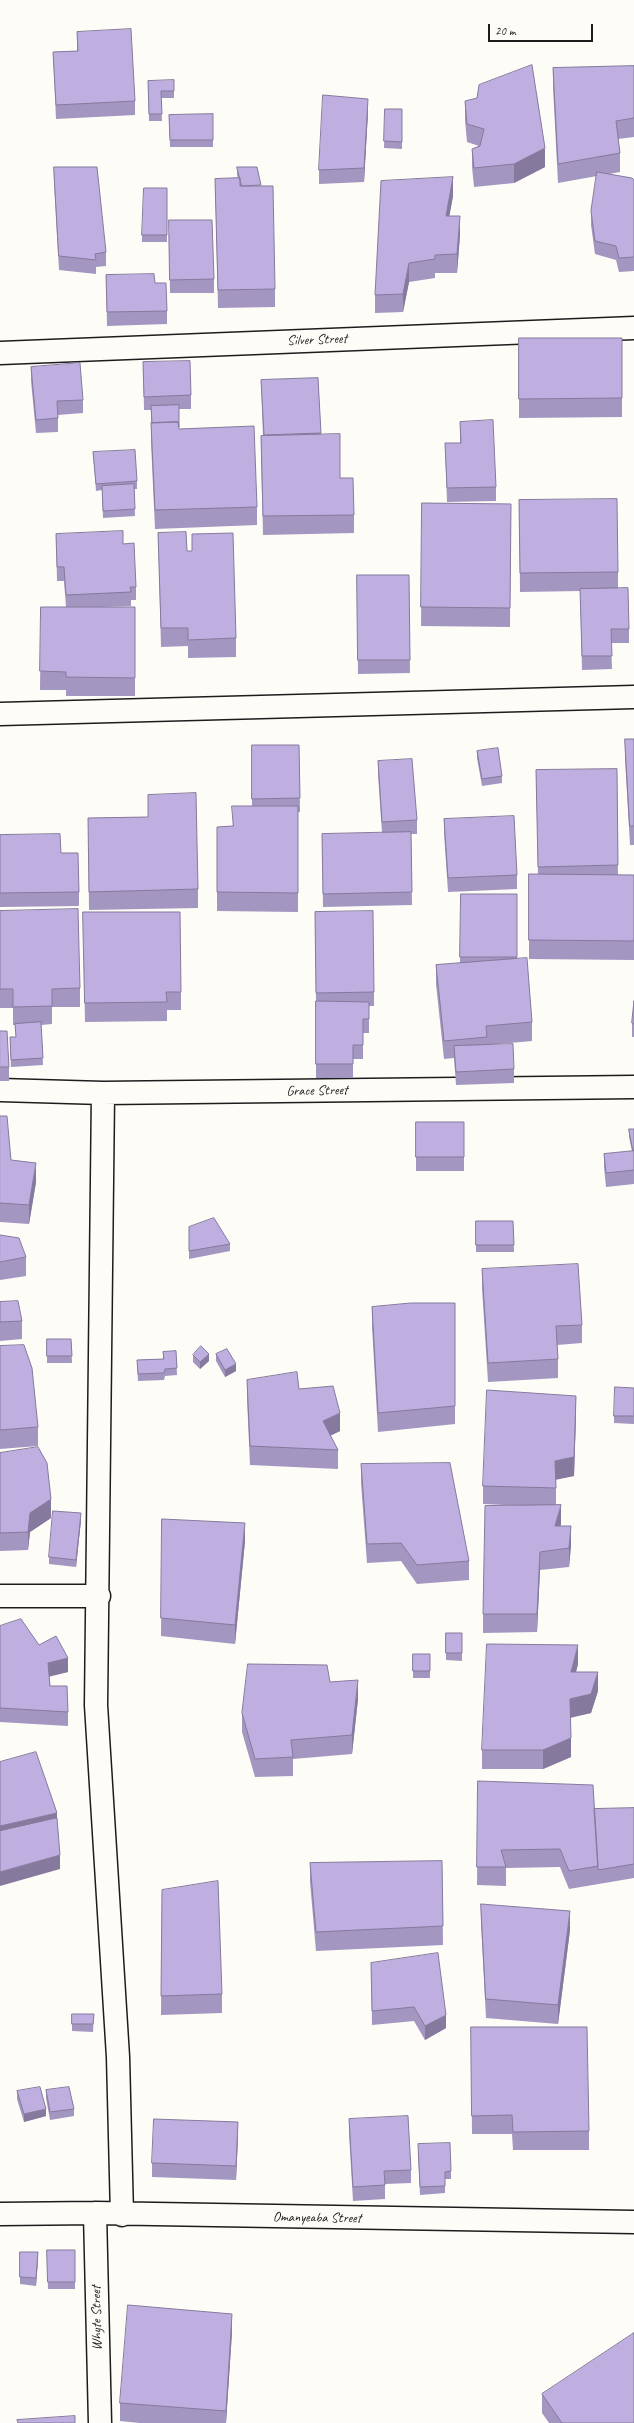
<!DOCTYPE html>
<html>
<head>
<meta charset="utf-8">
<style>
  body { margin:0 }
  #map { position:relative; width:634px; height:2423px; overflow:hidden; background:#fdfcf7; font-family:Caveat,sans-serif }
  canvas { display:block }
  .scale { position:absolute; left:488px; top:24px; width:105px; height:18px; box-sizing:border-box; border:2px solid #1c1c1c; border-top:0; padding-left:5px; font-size:12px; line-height:14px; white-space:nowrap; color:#1c1c1c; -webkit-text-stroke:3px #fdfcf7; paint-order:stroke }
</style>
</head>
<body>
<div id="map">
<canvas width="634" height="2423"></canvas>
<div class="scale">20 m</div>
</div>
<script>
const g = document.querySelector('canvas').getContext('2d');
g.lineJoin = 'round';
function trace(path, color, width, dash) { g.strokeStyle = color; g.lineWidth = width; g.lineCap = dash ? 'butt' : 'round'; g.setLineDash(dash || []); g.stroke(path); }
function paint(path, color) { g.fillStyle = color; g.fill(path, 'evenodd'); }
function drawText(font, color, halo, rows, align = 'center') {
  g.font = font + ' Caveat,sans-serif'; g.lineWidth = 3.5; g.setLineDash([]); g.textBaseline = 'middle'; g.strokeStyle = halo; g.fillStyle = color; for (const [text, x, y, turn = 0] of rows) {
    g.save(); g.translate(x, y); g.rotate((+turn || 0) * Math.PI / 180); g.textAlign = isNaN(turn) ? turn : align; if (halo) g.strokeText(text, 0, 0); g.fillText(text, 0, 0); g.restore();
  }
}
const minor = new Path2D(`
  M0 353 634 328
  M0 714 634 697
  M0 1090 103 1093 634 1087
  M103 1093 96 1705 118 2057 122 2215
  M0 1596H99
  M95 2213 100 2423
  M0 2214 95 2213 634 2222`);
const wall = new Path2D(`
  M77 32 135 101V115L56 119 53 52 77 51Z
  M634 66V137L618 139 620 153V172L609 174 634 180V271L619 272 616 260 595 254 591 225V211L597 176 558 183 553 87V68Z
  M148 81 174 91V98H161L162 121H149Z
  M465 101 545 167 514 183 474 187 472 167V149L479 146 467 142 465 120Z
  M385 109H402V149L384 148Z
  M368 112 364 182 319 184V170Z
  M213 114V147H170L169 115Z
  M54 167 106 252V266L96 267V274L59 270 54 180Z
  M237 167 275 289V307L218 308 215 179 238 178 237 175Z
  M167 188V242H142V235Z
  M453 196 449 216 460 235 457 273H435V278L409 282 403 312 375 313V295Z
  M169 234 214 279V293H170Z
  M106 275 167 311V324L107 326Z
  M519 338H622V417L519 418Z
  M143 362 191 395V409H179V429L257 507V525L155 529 151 442V410H144Z
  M31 367 83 400V413L58 415V432L36 433 31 381Z
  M318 378 321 435 340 478 354 515V533L263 535 261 454V436H263L261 380Z
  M460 422 496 487V501L447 502 445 443H460Z
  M93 452 137 481V489H134L135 516 103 518 102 490 96 491Z
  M519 500 618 572V588L629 629V643H611L612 669 582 670 580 591 520 592Z
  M422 503 511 504 510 627 421 626Z
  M158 533 187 551 236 638V657L188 658V646L161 647Z
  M56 534 123 544 136 587V600H131V606L99 607H135V696H66V690H40L41 607H66L64 581H57Z
  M357 575H409L410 673 358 674Z
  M625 739H634V845H630L625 758Z
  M252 745H299L300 812H298V912L217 911V827L232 826 252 806Z
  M477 751 502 776V783L482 786 477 758Z
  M378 761 417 820V834H411L412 905 323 907 322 834 382 833 378 774Z
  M617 769 618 875H634V960L529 959V874H538L536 770Z
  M148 795 198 889V908L89 910 88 818 148 817Z
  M444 819 517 875V889L448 892 444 833Z
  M0 835 61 853 79 892V906L0 907Z
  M461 894H517V959L532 1022V1041L487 1045 514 1069V1083L456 1085 454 1058 444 1059 436 984V965L460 963Z
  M0 911 80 988V1007H52V1024L41 1025 43 1065 11 1067 10 1037H16L15 1025H13V1008H0Z
  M83 912 181 992V1010H167V1021L85 1022Z
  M315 912 374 992V1006H369V1033H363V1059H353V1078H316V1001Z
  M634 1001V1037H632V1023Z
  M0 1031 9 1067V1081H0Z
  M0 1116 11 1160 36 1182 29 1224 0 1222Z
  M416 1122H464V1171H416Z
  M629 1129H634V1184L606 1187 604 1167V1154L632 1151 629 1137Z
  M476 1221H513L514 1252H476Z
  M0 1235 26 1257V1276L0 1280Z
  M189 1235 230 1244V1251L189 1259Z
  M482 1269 582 1325V1343L557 1345 558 1359V1378L488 1382 482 1288Z
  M0 1302 22 1321V1339L0 1341Z
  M455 1303V1424L378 1432 372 1326V1307Z
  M47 1339H71L72 1363H47Z
  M0 1346 38 1427V1446L0 1449Z
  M176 1351 177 1375 165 1376 164 1380 138 1381 137 1360 163 1359V1352Z
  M216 1354 236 1371 225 1377 216 1361Z
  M193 1355 209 1361 200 1369 193 1362Z
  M247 1380 299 1389 340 1431 330 1436 338 1450V1469L250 1465 247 1399Z
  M634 1388V1424L614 1423V1416Z
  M576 1415 574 1476 556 1479V1505L561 1524 560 1526 571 1545 569 1567 540 1570 537 1632 483 1633V1614L524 1506 483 1504V1486Z
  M0 1453 51 1518 30 1532 28 1550 0 1551Z
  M361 1464 469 1561V1580L417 1584 401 1561 367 1563 361 1483Z
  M162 1519 245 1541 235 1644 161 1636Z
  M81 1520 76 1567 49 1564V1557Z
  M0 1626 39 1645 68 1672 49 1676 50 1686 68 1712V1726L0 1722Z
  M446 1633H462V1661L446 1660Z
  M413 1654H430V1678H413Z
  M578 1664 576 1672 598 1691 591 1713 570 1717 571 1757 543 1769H482V1750Z
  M330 1682 358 1699 352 1754 293 1759V1776L255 1777 242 1732V1713Z
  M478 1781 594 1809 634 1808V1878L569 1889 560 1867 506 1868V1886L477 1885Z
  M442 1861 443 1945 316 1951 310 1882V1863Z
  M162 1890 222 1994V2013L161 2015Z
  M481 1904 570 1930 558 2024 486 2018 481 1922Z
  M371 1963 446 2028 425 2040 414 2021 372 2025Z
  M72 2014H94L93 2032 72 2031Z
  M471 2027 589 2131V2150H513L512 2134H472Z
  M46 2090 74 2109V2116L50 2120 46 2098Z
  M17 2091 46 2116 24 2122 17 2099Z
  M349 2119 411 2170V2183L385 2184V2199L353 2201 349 2133Z
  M238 2136 236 2180 152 2177V2163Z
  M418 2151 451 2171V2179H445V2193L420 2195Z
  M47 2250H75V2289H48Z
  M20 2252 38 2259 36 2286 20 2284Z
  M232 2332 226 2423H140L120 2421V2403Z
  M542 2394 634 2423H549L542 2413Z`);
const shadedWall = new Path2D(`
  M368 99V112L364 182V168Z
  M545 148V167L514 183V164Z
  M453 177V196L446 235V216Z
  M460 216V235L457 273V254Z
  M409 263V282L403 312V294Z
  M36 1163V1182L29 1224V1205Z
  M209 1354V1361L200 1369V1362Z
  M236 1364V1371L225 1377V1370Z
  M576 1396V1415L574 1476 555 1480V1461Z
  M340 1413V1431L323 1439V1421Z
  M51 1499V1518L30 1532 28 1550V1532L30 1513Z
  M561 1505V1524L555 1544V1526Z
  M81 1513V1520L76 1567V1560Z
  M245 1523V1541L235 1644V1625Z
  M571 1526V1545L569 1567V1548Z
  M540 1552V1570L537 1632V1614Z
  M578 1645V1664L571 1691V1672Z
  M68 1658V1672L48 1677V1663Z
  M598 1672V1691L591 1713 570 1718V1699Z
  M358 1680V1699L352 1754V1735Z
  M571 1738V1757L543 1769V1750Z
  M57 1813V1831L0 1845V1826Z
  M60 1855V1869L0 1886V1872Z
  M570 1911V1930L558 2024V2005Z
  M446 2015V2028L425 2040V2026Z
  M46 2109V2116L24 2122V2114Z
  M238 2122V2136L236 2180V2166Z
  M38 2252V2259L36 2286V2278Z
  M232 2314V2332L226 2423V2411Z`);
const building = new Path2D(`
  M131 29 135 101 56 105 53 52 78 51 77 32Z
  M532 65 545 148 514 164 474 168 472 149 480 146 484 129 467 124 465 101 477 98 479 85Z
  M634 66V118L616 121 620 153 558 164 553 68Z
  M174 80V91H161L162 114H149L148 81Z
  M323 95 368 99 364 168 319 170Z
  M385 109H402V142L384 141Z
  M213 114V140H170L169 115Z
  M54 167H97L106 252 95 254 96 260 59 256Z
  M237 167H257L261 185 242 186Z
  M597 172 632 178 634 180V257L619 258 616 246 595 241 591 211Z
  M453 177 446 216H460L457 254 435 255V259L409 263 403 294 375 295 381 181Z
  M240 178V186H273L275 289 218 290 215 179Z
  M144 188H167V235H142Z
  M169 220H212L214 279 170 280Z
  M154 274 155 283H166L167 311 107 312 106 275Z
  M519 338H622V398L519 399Z
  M190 361 191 395 144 397 143 362Z
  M80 363 83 400 57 401 58 418 36 420 31 367Z
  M318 378 321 433 264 435 261 380Z
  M179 405V427L178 422 152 423 151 406Z
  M493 420 496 487 447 488 445 443H461L460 422Z
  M178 422 179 429 254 426 257 507 155 510 151 423Z
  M340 434V478H353L354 515 263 516 261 436Z
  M135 450 137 481 96 484 93 452Z
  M134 484 135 509 103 511 102 486Z
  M617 499 618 572 520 573 519 500Z
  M422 503 511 504 510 608 421 607Z
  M123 531V544L134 543 136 587H130L131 592 66 595 64 567H57L56 534Z
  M186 532 187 551H192V534L233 533 236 638 188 640V628H161L158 533Z
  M357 575H409L410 660H358Z
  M628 588 629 629H611L612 656H582L580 589Z
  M41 607H135V678L66 677V672L40 671Z
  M625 739H634V826H630Z
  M252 745H299L300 798 252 799Z
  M498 748 502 776 482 779 477 751Z
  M412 759 417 820 382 822 378 761Z
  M617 769 618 865 538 867 536 770Z
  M196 793 198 889 89 892 88 818 148 817V795Z
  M232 806H298V893L217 892V827L233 826Z
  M514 816 517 875 448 878 444 819Z
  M411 832 412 892 323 894 322 834Z
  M60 834 61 853H78L79 892 0 893V835Z
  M529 874 634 875V941L529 940Z
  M461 894H517V957H460Z
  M78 909 80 988 52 989V1006L13 1007V989H0V911Z
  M373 911 374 992 316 993 315 912Z
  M83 912H180L181 992H166L167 1002 85 1003Z
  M527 958 532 1022 486 1026 487 1037 444 1041 436 965Z
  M316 1001 369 1002V1019H363V1045H353V1064H316Z
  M634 1001V1024L632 1023Z
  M41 1022 43 1058 11 1060 10 1037H16L15 1024Z
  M0 1031H7L9 1067H0Z
  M513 1044 514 1069 456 1072 454 1046Z
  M0 1116H7L11 1160 36 1163 29 1205 0 1203Z
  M416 1122H464V1157H416Z
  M629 1129H634V1150H633Z
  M634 1151V1170L606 1173 604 1154Z
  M214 1218 230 1244 189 1251V1227Z
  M476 1221H513L514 1245H476Z
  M0 1235 19 1238 26 1257 0 1262Z
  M578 1264 582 1325 556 1326 558 1359 488 1363 482 1269Z
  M18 1301 22 1321 0 1322V1302Z
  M411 1303H455V1406L378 1413 372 1307Z
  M47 1339H71L72 1356H47Z
  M24 1345 32 1368 38 1427 0 1430V1346Z
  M201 1346 209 1354 200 1362 193 1355Z
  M227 1349 236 1364 225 1370 216 1354Z
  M176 1351 177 1368 165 1369 164 1373 138 1374 137 1360 164 1359 163 1352Z
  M297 1372 299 1389 333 1386 340 1413 323 1421 338 1450 250 1446 247 1380Z
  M615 1387 634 1388V1416H614Z
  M487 1390 576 1396 574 1457 555 1461 556 1488 483 1486Z
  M38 1447 47 1463 51 1499 30 1513 28 1532 0 1533V1453Z
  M450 1463 469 1561 417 1565 401 1543 367 1544 361 1464Z
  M561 1505 555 1526H571L569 1548 540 1552 537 1614H483L485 1506Z
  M53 1511 81 1513 76 1560 49 1557Z
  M162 1519 245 1523 235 1625 161 1618Z
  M21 1619 39 1645 56 1636 68 1658 48 1663 50 1686H67L68 1712 0 1708V1626Z
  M446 1633H462V1653H446Z
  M487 1644 578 1645 571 1672H598L591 1694 570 1699 571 1738 543 1750H482Z
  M413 1654H430V1671H413Z
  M248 1664 327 1665 330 1682 358 1680 352 1735 291 1740 293 1757 255 1759 242 1713Z
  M36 1752 57 1813 0 1826V1762Z
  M478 1781 593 1785 598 1866 569 1871 560 1849 501 1850 506 1867H477Z
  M634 1808V1864L598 1870 594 1809Z
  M57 1818 60 1855 0 1872V1831Z
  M442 1861 443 1926 316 1932 310 1863Z
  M218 1881 222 1994 161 1996 162 1890Z
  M481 1904 570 1911 558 2005 486 1999Z
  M438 1953 446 2015 425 2026 414 2007 372 2011 371 1963Z
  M72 2014H94L93 2024H72Z
  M471 2027H587L589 2131 513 2132 512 2115 472 2116Z
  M40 2087 46 2109 24 2114 17 2091Z
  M69 2087 74 2109 50 2112 46 2090Z
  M408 2116 411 2170 384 2171 385 2185 353 2187 349 2119Z
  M154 2119 238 2122 236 2166 152 2163Z
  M450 2143 451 2171 445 2172V2186L420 2187 418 2144Z
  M47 2250H75V2282H48Z
  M20 2252H38L36 2278 20 2277Z
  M128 2305 232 2314 226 2411 120 2403Z
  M634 2333V2423H562L542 2394Z
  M75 2416V2423H18L17 2420Z`);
const streetNames = [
  ["Silver Street",317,340,-2],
  ["Grace Street",317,1091,-1],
  ["Omanyeaba Street",317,2218,1],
  ["Whyte Street",97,2318,-91]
];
trace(minor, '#1c1c1c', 25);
trace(minor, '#fdfcf7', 22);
paint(wall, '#a396c1');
paint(shadedWall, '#857a9d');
paint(building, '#beafe0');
trace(building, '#857a9d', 1);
drawText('14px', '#1c1c1c', '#fdfcf7', streetNames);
</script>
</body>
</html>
